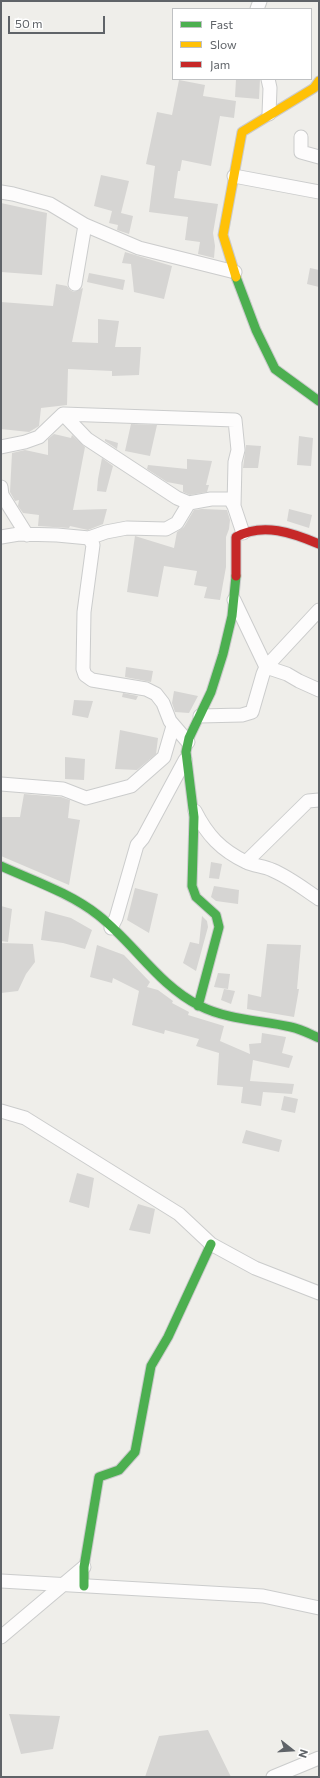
<!DOCTYPE html>
<html>
<head>
<meta charset="utf-8">
<style>
  body { margin:0 }
  #map { position:relative; width:320px; height:1778px; overflow:hidden; background:#efeeea; font-family:Commissioner,sans-serif }
  canvas { display:block }
  .frame { position:absolute; inset:0; border:2px solid #5f6368; pointer-events:none }
  .legend { position:absolute; left:172px; top:8px; width:140px; height:72px; box-sizing:border-box; background:#fff; border:1px solid #bfc1c3; margin:0; padding:5px 7px; list-style:none; font-size:12px; color:#5f6368 }
  .legend li { display:flex; align-items:center; gap:8px; height:20px }
  .legend b { width:20px; border:1px solid #bfc1c3 }
  .north { position:absolute; left:272px; top:1730px; width:40px; height:40px; -webkit-text-stroke:3px #fff; paint-order:stroke; rotate:107deg; font-size:11px; font-weight:700; line-height:16px; text-align:center; color:#5f6368 }
  .north::after { content:''; display:block; margin:auto; width:14px; height:18px; background:#5f6368; clip-path:polygon(50% 0,100% 100%,50% 72%,0 100%) }
  .scale { position:absolute; left:8px; top:16px; width:97px; height:18px; box-sizing:border-box; border:2px solid #5f6368; border-top:0; padding-left:5px; font-size:12px; line-height:14px; white-space:nowrap; color:#5f6368; -webkit-text-stroke:3px #fff; paint-order:stroke }
</style>
</head>
<body>
<div id="map">
<canvas width="320" height="1778"></canvas>
<div class="frame"></div>
<ul class="legend">
<li><b style="height:5px;background:#4caf50"></b>Fast</li>
<li><b style="height:5px;background:#ffc107"></b>Slow</li>
<li><b style="height:5px;background:#c62828"></b>Jam</li>
</ul>
<div class="north">N</div>
<div class="scale">50 m</div>
</div>
<script>
const g = document.querySelector('canvas').getContext('2d');
g.lineJoin = 'round';
function paint(path, color) { g.fillStyle = color; g.fill(path, 'evenodd'); }
function trace(path, color, width, dash) { g.strokeStyle = color; g.lineWidth = width; g.lineCap = dash ? 'butt' : 'round'; g.setLineDash(dash || []); g.stroke(path); }
const building = new Path2D(`
  M236 79H260L259 99 235 97Z
  M179 80 205 85 203 96 236 101 234 118 220 116 211 166 182 160 180 171H178L174 198 218 204 213 233 215 246 214 258 198 254 200 242 185 240 188 217 149 212 155 166 146 164 157 112 172 115Z
  M101 175 129 181 121 213 133 216 129 234 117 230 118 225 109 223 112 211 94 206Z
  M1 203 47 213 42 275 1 272Z
  M125 252 172 266 164 299 134 292 131 264 122 263Z
  M310 268 319 270V287L307 284Z
  M89 273 125 280 123 290 87 282Z
  M56 284 67 286 70 290 74 292 83 288 72 342 98 343V319L119 321 115 347H141L139 375 112 376V371L68 369 67 405 41 408 39 426 29 432 1 429V302L53 306Z
  M131 424 157 425 150 456 125 451Z
  M54 434 71 438 72 435 85 447 73 510 107 509 103 524 88 530 70 526 69 528 38 526 39 515 23 513 18 506 19 500 15 501 10 492 12 453 25 450 48 455V439Z
  M299 436 313 438 311 466 297 465Z
  M105 439 118 443 117 449 105 441Z
  M246 445 261 446 258 468H243Z
  M102 458 113 466 106 492 97 491 98 479Z
  M187 459 212 461 206 485H209L207 492 190 495 183 492V485L167 482 147 469 148 465 187 469Z
  M202 509 227 510 230 520 229 529 226 537V567L220 600 204 598 207 587 194 585 197 571 164 566 158 597 127 592 135 536 174 548 177 532 184 527 194 510Z
  M289 509 312 515 309 528 287 521Z
  M126 667 153 671 151 682 125 677Z
  M174 691 198 696 189 713 175 712 172 703Z
  M123 693 138 696 136 700 122 697Z
  M74 700 93 701 88 718 72 715Z
  M120 730 158 738 156 754 137 770 115 769Z
  M65 757 85 759 84 780 65 779Z
  M24 794 61 797 70 800 68 818 80 820 69 885 1 856 2 817H20Z
  M211 862 222 864 219 879 209 878Z
  M214 886 239 890 238 904 216 901 211 897Z
  M135 888 158 894 149 933 127 920Z
  M1 906 12 909 8 942 1 941Z
  M45 911 71 918 92 930 85 949 63 943 41 940Z
  M202 916 207 921 208 927 196 971 183 963 190 942 199 944Z
  M1 943 33 944 35 962 26 974 18 991 1 993Z
  M267 944 301 945 297 989H299L294 1017 247 1009 248 994 261 997Z
  M97 945 124 955 150 982 147 987 158 990 173 1001 172 1003 189 1012 188 1015 224 1026 220 1041 250 1054 249 1044 261 1043 262 1033 286 1037 282 1053 293 1056 289 1068 253 1060 250 1081 294 1084 292 1094 263 1092 261 1106 241 1103 243 1087 217 1085 219 1053 196 1046 199 1039 165 1030 164 1034 132 1025 139 991 113 978 112 983 90 977Z
  M218 973 230 974 228 989 214 987Z
  M224 989 235 991 231 1004 221 1000Z
  M284 1096 298 1099 295 1113 281 1110Z
  M246 1130 282 1140 279 1152 242 1143Z
  M77 1173 94 1178 89 1208 69 1202Z
  M138 1204 155 1209 150 1234 129 1230Z
  M9 1714 60 1716 53 1749 21 1754Z
  M208 1730 231 1777H145L159 1736Z`);
const street = new Path2D(`
  M257 9 260 1
  M268 79 270 88 269 114
  M301 137V152L319 157
  M234 176 319 192
  M1 192 13 194 50 204 85 225 139 248 235 272
  M75 284 85 225
  M63 414 235 420 238 450 235 462 234 506
  M1 447 25 442 39 437 63 414 87 439 177 498 189 503 211 499H230L234 506 243 533
  M1 487 2 495 27 535
  M1 537 19 534 57 535 89 538 106 532 127 528 166 529 177 523 189 503
  M89 538 93 545 84 612 83 669 85 675 92 680 146 689 156 694 163 703 170 721 188 742
  M234 600 266 667 287 674 299 681 319 690
  M200 716 242 715 252 712 263 674 266 667 319 610
  M1 784 63 789 86 798 131 786 164 757 173 726
  M195 811C207 835 221 850 246 862 254 866 264 866 272 870 289 877 304 889 319 899
  M246 862 308 801 319 800
  M111 928 116 918 137 845 143 838 185 760
  M1 1111 25 1118 179 1214 211 1244 255 1268 319 1293
  M1 1581 263 1596 319 1608
  M1 1637 84 1567
  M273 1777 319 1758`);
const fast = new Path2D(`
  M236 277 256 330 275 369 319 401
  M1 866C34 881 70 893 98 915 134 943 158 985 200 1006 228 1020 260 1020 291 1027 301 1029 310 1034 319 1038
  M198 1006 219 927 216 915 196 897 192 886 194 817 186 752 189 738 211 692 223 654 232 616 236 576
  M84 1586V1567L99 1477 119 1470 135 1452 151 1366 168 1337 211 1244`);
const slow = new Path2D(`
  M236 277 223 235 242 132 314 88 319 81`);
const jam = new Path2D(`
  M236 576V537C263 522 293 533 319 544`);
paint(building, '#d6d5d3');
trace(street, '#cbcccc', 15);
trace(fast, '#cacacb', 11);
trace(slow, '#cacacb', 11);
trace(jam, '#cacacb', 11);
trace(street, '#fdfcfc', 13);
trace(fast, '#4caf50', 9);
trace(slow, '#ffc107', 9);
trace(jam, '#c62828', 9);
</script>
</body>
</html>
